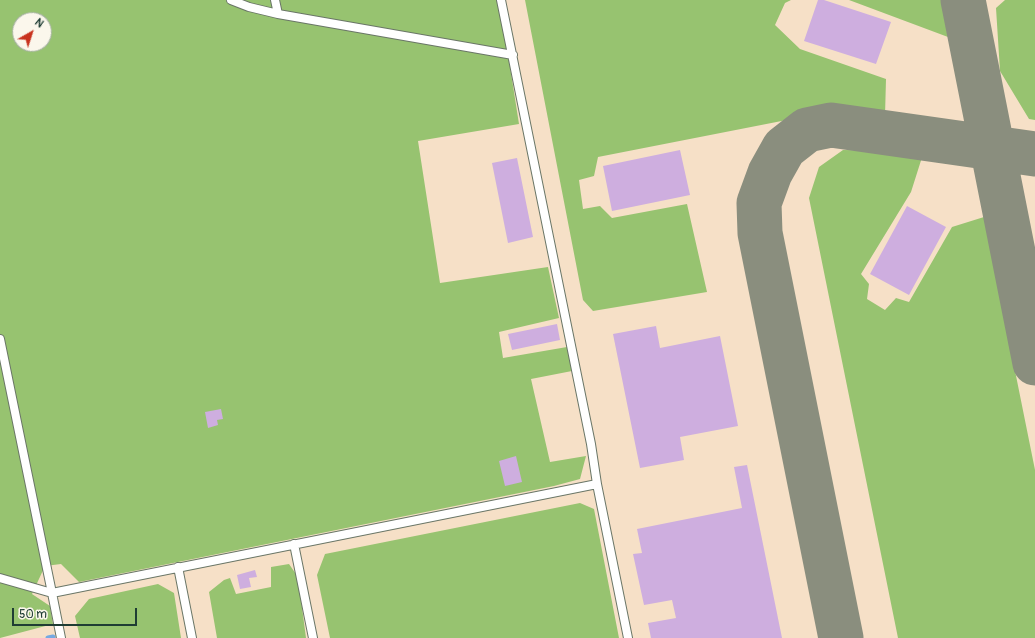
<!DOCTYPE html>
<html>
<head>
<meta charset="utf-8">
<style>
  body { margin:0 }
  #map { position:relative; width:1035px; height:638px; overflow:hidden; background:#f6e0c7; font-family:Pangolin,sans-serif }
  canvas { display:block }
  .north { position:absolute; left:12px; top:12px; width:40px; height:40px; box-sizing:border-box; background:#fbf7ec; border:1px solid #a3ada2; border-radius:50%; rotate:39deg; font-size:11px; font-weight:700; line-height:16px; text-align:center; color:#1f3d34 }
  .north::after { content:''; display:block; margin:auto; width:14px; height:18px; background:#c8321e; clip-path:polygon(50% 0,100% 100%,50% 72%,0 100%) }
  .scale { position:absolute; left:12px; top:608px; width:125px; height:18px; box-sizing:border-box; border:2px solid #1f3d34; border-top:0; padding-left:5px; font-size:12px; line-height:14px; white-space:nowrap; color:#1f3d34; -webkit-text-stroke:3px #fbf7ec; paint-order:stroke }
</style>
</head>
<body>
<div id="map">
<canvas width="1035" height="638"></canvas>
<div class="north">N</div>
<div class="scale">50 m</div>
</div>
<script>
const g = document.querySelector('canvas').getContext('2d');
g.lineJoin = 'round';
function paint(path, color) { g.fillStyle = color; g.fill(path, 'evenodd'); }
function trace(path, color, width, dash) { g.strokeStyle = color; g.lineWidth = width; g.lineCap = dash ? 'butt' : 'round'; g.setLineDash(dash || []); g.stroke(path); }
const green = new Path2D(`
  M0 0H497L505 35 519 124 418 141 440 283 548 267 559 318 499 332 503 358 567 347 572 371 531 379 550 462 586 456 580 479 554 486 79 582 61 564 45 566 32 594 50 606 53 624 0 638ZM20 20H44V44H20Z
  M525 0H791L785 3 775 25 800 49 886 79 885 116 802 117 598 157 594 176 579 180 583 209 600 206 612 218 687 204 707 292 593 311 583 300Z
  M849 0H941L948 37Z
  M1005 0H1035V120L1029 119 1000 71 996 8Z
  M843 150 924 151 911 192 861 274 869 284 867 299 885 310 896 298 909 302 952 227 984 217 1035 470V638H898L809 198 819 167Z
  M580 503 594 509 619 638H330L317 575 325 554Z
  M289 564 298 577 306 638H217L209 592 224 580 230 578 236 594 271 587V567Z
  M158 584 174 593 181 638H80L75 616 89 599Z`);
const stream = new Path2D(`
  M48 638 53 637`);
const taxiway = new Path2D(`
  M963 0 1035 363
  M841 638 760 233 759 203 770 173 784 148 807 130 831 125 1035 154`);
const building = new Path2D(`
  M818 0H824L891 22 876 64 804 41Z
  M680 150 690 195 612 211 603 166Z
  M517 158 533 237 508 243 492 163Z
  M907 206 946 227 909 295 870 274Z
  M557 324 560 340 512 350 508 334Z
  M656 326 660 348 720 336 738 426 680 437 684 460 640 468 613 334Z
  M221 409 223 419 217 420 218 425 208 428 205 412Z
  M516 456 522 482 505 486 499 461Z
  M747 465 782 638H651L648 623 676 618 672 600 644 605 633 554 642 553 637 529 742 508 734 467Z
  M255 570 257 577 249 578 251 587 240 589 237 575Z`);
const lane = new Path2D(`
  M231 0 249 7 278 14
  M275 0 278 14 513 55
  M501 0 591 444 597 484 628 638
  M0 339 52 593 0 578
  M294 544 313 638
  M178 567 192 638
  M61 638 52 593 597 484`);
paint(green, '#97c370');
trace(stream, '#75a9e2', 5);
trace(taxiway, '#8a8e7e', 45);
paint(building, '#ceaedf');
trace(lane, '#6a7667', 10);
trace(lane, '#fff', 8);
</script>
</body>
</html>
